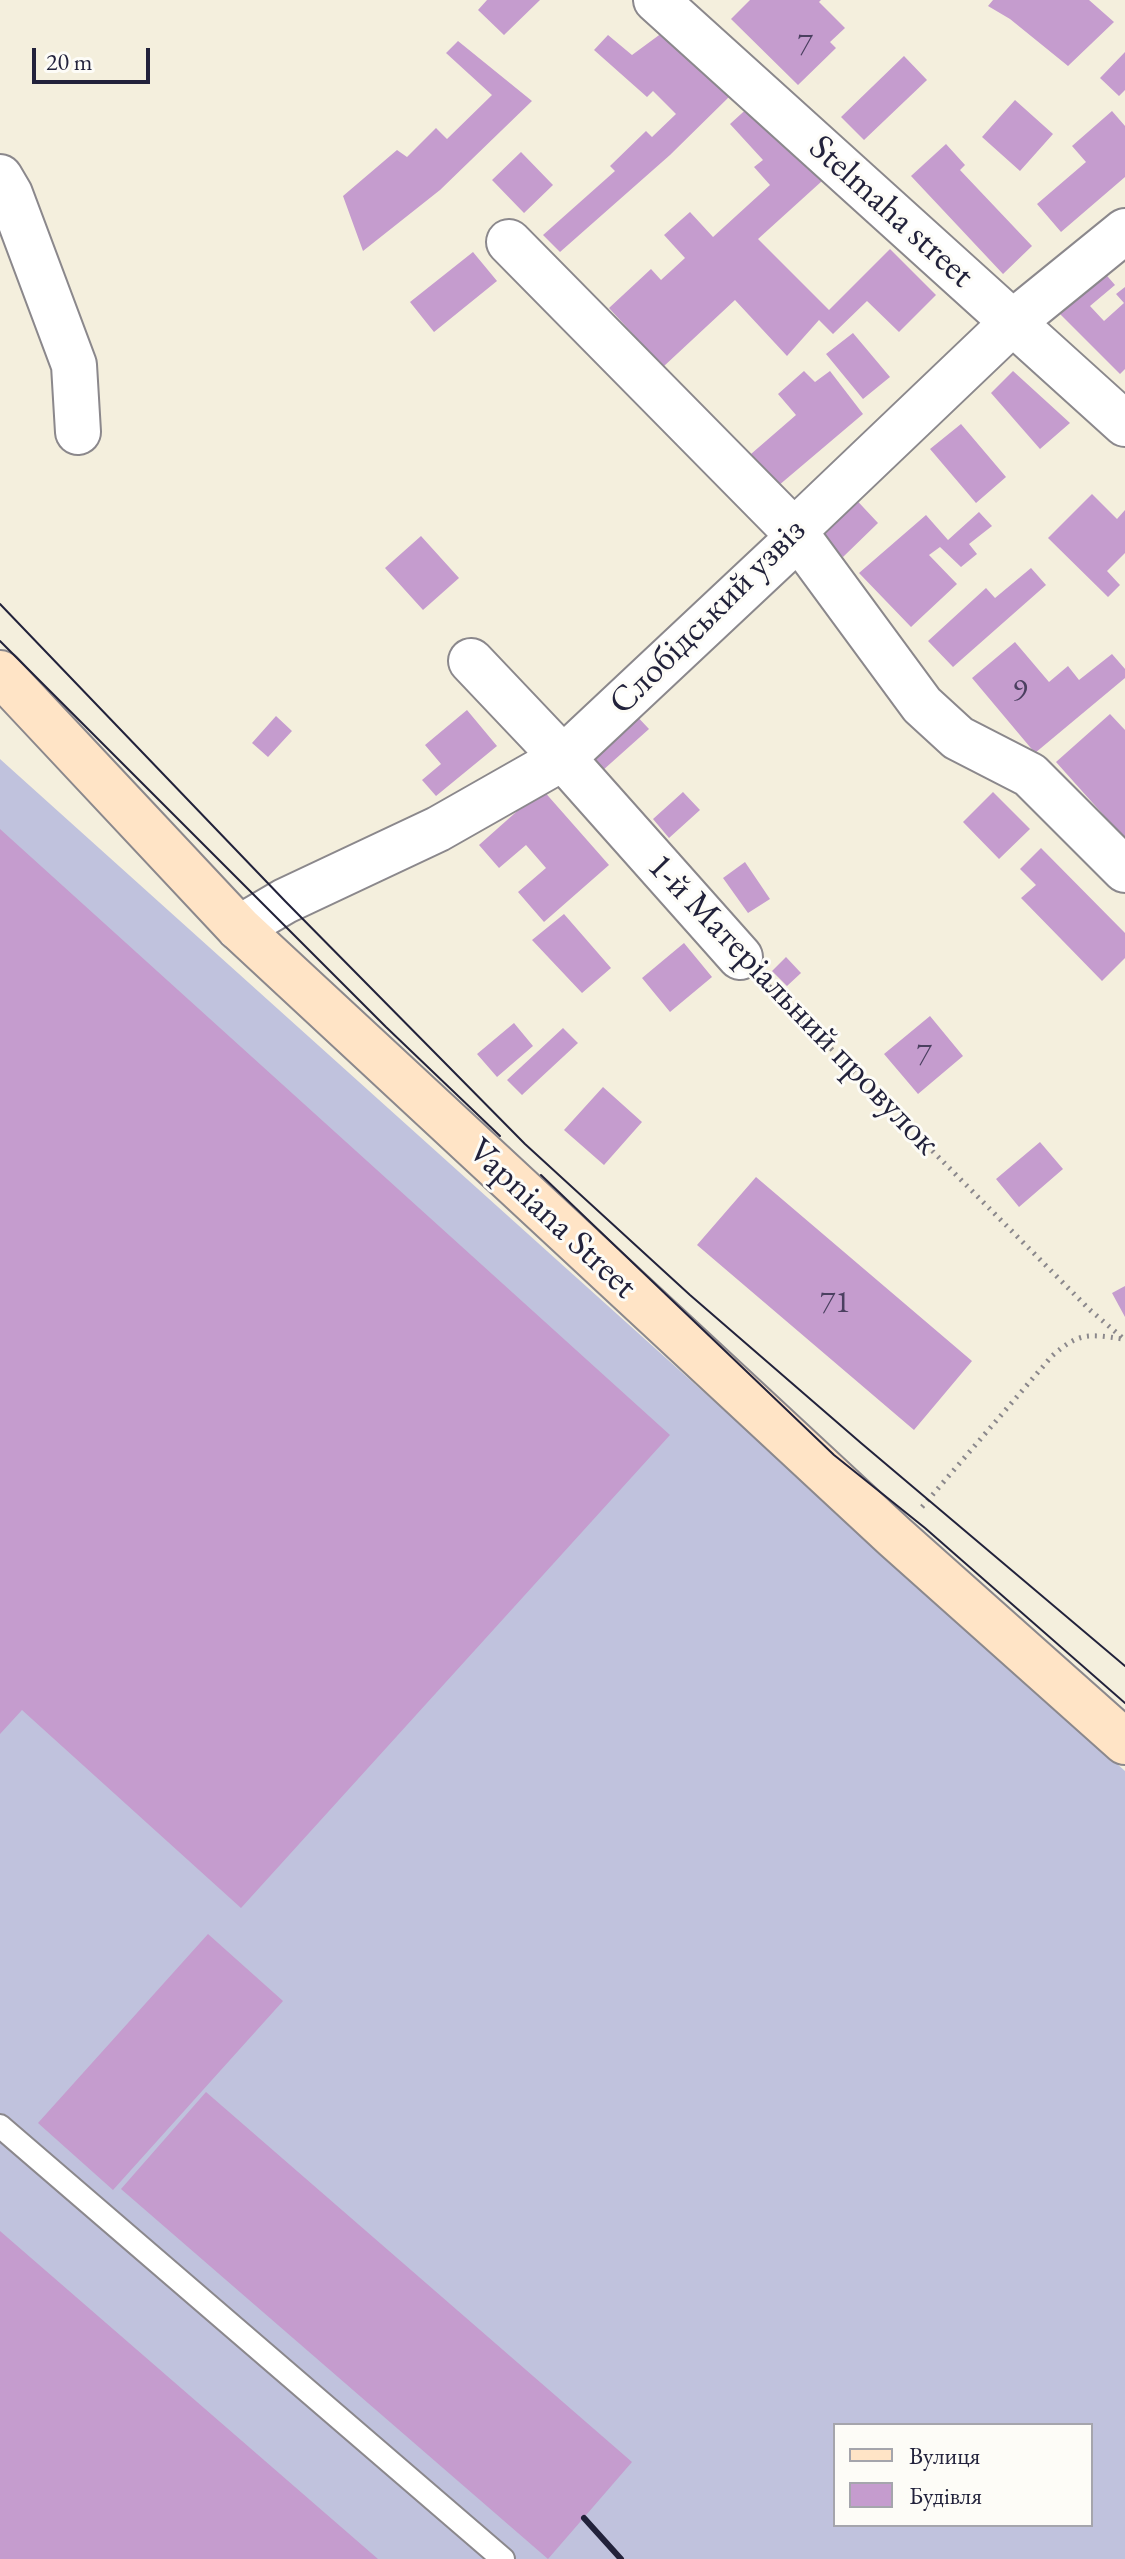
<!DOCTYPE html>
<html>
<head>
<meta charset="utf-8">
<style>
  body { margin:0 }
  #map { position:relative; width:1125px; height:2559px; overflow:hidden; background:#f4efdd; font-family:"EB Garamond",serif }
  canvas { display:block }
  .legend { position:absolute; left:833px; top:2423px; width:260px; height:104px; box-sizing:border-box; background:#fdfcf7; border:2px solid #a5a5ac; margin:0; padding:10px 14px; list-style:none; font-size:24px; color:#22223b }
  .legend li { display:flex; align-items:center; gap:16px; height:40px }
  .legend b { width:40px; border:2px solid #a5a5ac }
  .scale { position:absolute; left:32px; top:48px; width:118px; height:36px; box-sizing:border-box; border:4px solid #22223b; border-top:0; padding-left:10px; font-size:24px; line-height:28px; white-space:nowrap; color:#22223b; -webkit-text-stroke:6px #fdfcf7; paint-order:stroke }
</style>
</head>
<body>
<div id="map">
<canvas width="1125" height="2559"></canvas>
<ul class="legend">
<li><b style="height:10px;background:#ffe4c6"></b>Вулиця</li>
<li><b style="height:22px;background:#c59cce"></b>Будівля</li>
</ul>
<div class="scale">20 m</div>
</div>
<script>
const g = document.querySelector('canvas').getContext('2d');
g.lineJoin = 'round';
function paint(path, color) { g.fillStyle = color; g.fill(path, 'evenodd'); }
function trace(path, color, width, dash) { g.strokeStyle = color; g.lineWidth = width; g.lineCap = dash ? 'butt' : 'round'; g.setLineDash(dash || []); g.stroke(path); }
function drawText(font, color, halo, rows, align = 'center') {
  g.font = font + ' "EB Garamond",serif'; g.lineWidth = 6; g.setLineDash([]); g.textBaseline = 'middle'; g.strokeStyle = halo; g.fillStyle = color; for (const [text, x, y, turn = 0] of rows) {
    g.save(); g.translate(x, y); g.rotate((+turn || 0) * Math.PI / 180); g.textAlign = isNaN(turn) ? turn : align; if (halo) g.strokeText(text, 0, 0); g.fillText(text, 0, 0); g.restore();
  }
}
const industrial = new Path2D(`
  M0 759 1125 1771V2559H0ZM835 2425H1091V2525H835Z`);
const building = new Path2D(`
  M487 0H540L504 35 478 10Z
  M750 0H821L819 2 845 28 830 42 836 48 798 85 731 19Z
  M993 0H1089L1114 22 1068 66 1010 19 988 6Z
  M666 30 730 96 670 155 560 252 543 235 615 171 610 166 646 131 652 137 676 114 653 91 647 97 594 50 608 35 632 55Z
  M458 41 532 101 440 190 363 251 343 196 397 150 407 157 436 128 447 139 492 95 446 53Z
  M1125 52V90L1119 96 1100 78Z
  M904 56 927 80 864 140 841 117Z
  M1015 100 1053 134 1020 171 982 137Z
  M752 104 822 181 758 239 829 310 890 249 936 295 899 332 867 301 833 334 819 320 787 356 735 300 663 367 609 308 651 269 661 280 685 258 664 235 690 212 713 237 770 185 754 167 763 160 730 124Z
  M1112 111 1125 126V177L1061 232 1037 204 1086 162 1072 146Z
  M946 144 965 165 960 170 1032 246 1003 274 911 176Z
  M521 152 553 185 524 213 492 180Z
  M473 252 497 281 434 332 410 302Z
  M1102 270 1115 285 1090 306 1104 321 1124 303 1116 294 1125 287V369L1120 374 1058 312Z
  M853 333 890 377 863 399 826 354Z
  M804 371 815 382 830 371 863 414 778 486 751 454 796 415 778 394Z
  M1013 371 1070 423 1040 449 991 393Z
  M961 424 1006 477 976 503 930 449Z
  M849 492 878 523 843 557 813 527Z
  M1092 494 1117 519 1125 510V553L1107 571 1120 585 1108 597 1048 538Z
  M979 512 992 526 969 544 977 554 961 567 940 547 929 555 957 584 911 627 859 573 926 515 948 540Z
  M421 536 459 578 423 610 385 568Z
  M1031 568 1046 585 953 667 928 641 986 588 995 598Z
  M1015 642 1049 682 1068 666 1079 680 1112 654 1125 669V678L1035 753 972 678Z
  M467 710 497 746 436 796 422 780 441 764 425 745Z
  M632 711 649 729 602 771 586 753Z
  M1110 714 1125 730V839L1056 762Z
  M276 716 292 731 268 757 252 743Z
  M542 789 609 865 544 922 518 892 546 868 526 845 499 868 479 845Z
  M683 792 700 810 669 838 653 819Z
  M993 792 1030 829 999 859 963 822Z
  M0 829 670 1435 241 1908 22 1710 0 1734Z
  M1041 848 1125 933V958L1102 981 1021 898 1036 885 1020 869Z
  M745 862 770 899 748 913 723 878Z
  M564 914 611 968 582 993 532 940Z
  M684 943 712 977 670 1012 642 978Z
  M786 957 801 973 787 986 772 971Z
  M930 1016 963 1056 918 1094 884 1054Z
  M514 1023 533 1046 497 1077 477 1054Z
  M563 1028 578 1043 522 1095 507 1080Z
  M603 1087 642 1122 604 1165 564 1130Z
  M1040 1142 1063 1169 1019 1207 996 1179Z
  M756 1177 972 1361 914 1430 697 1245Z
  M1125 1286V1317L1112 1293Z
  M208 1934 283 2001 113 2190 38 2123Z
  M206 2092 632 2462 548 2559 121 2189Z
  M0 2231 378 2559H0Z`);
const path = new Path2D(`
  M769 986 1090 1310 1125 1340
  M922 1507 1052 1356C1079 1332 1089 1334 1123 1339`);
const lane = new Path2D(`
  M0 2126 503 2559`);
const street = new Path2D(`
  M656 0 1125 424
  M0 177 10 194 74 365 78 432
  M509 242 794 531 922 705 958 738 1030 775 1125 870
  M471 661 563 758 740 957
  M239 928 285 901 438 829 563 758 788 547 794 531 1013 322 1125 231`);
const secondary = new Path2D(`
  M0 673 239 928 895 1537 1125 1742`);
const tram = new Path2D(`
  M0 604 285 901 525 1144 690 1295 861 1443 1125 1666
  M0 641 386 1027 500 1136
  M541 1175 834 1455 925 1528 1125 1703`);
const rail = new Path2D(`
  M584 2518 621 2559`);
const numberNames = [
  ["7",805,45],
  ["9",1020,691],
  ["7",924,1055],
  ["71",835,1303]
];
const streetNames = [
  ["Stelmaha street",891,212,42],
  ["Слобідський узвіз",708,617,-45],
  ["1-й Матеріальний провулок",793,1005,46],
  ["Vapniana Street",552,1219,43]
];
paint(industrial, '#c0c2dd');
paint(building, '#c59cce');
trace(lane, '#8b888c', 26);
trace(street, '#8b888c', 48);
trace(secondary, '#8b888c', 48);
trace(path, '#8b888c', 5, [2, 6]);
trace(lane, '#fff', 22);
trace(street, '#fff', 44);
trace(secondary, '#ffe4c6', 44);
trace(tram, '#22223b', 2);
trace(rail, '#22223b', 6);
drawText('32px', '#4b4060', null, numberNames);
drawText('36px', '#22223b', '#fdfcf7', streetNames);
</script>
</body>
</html>
